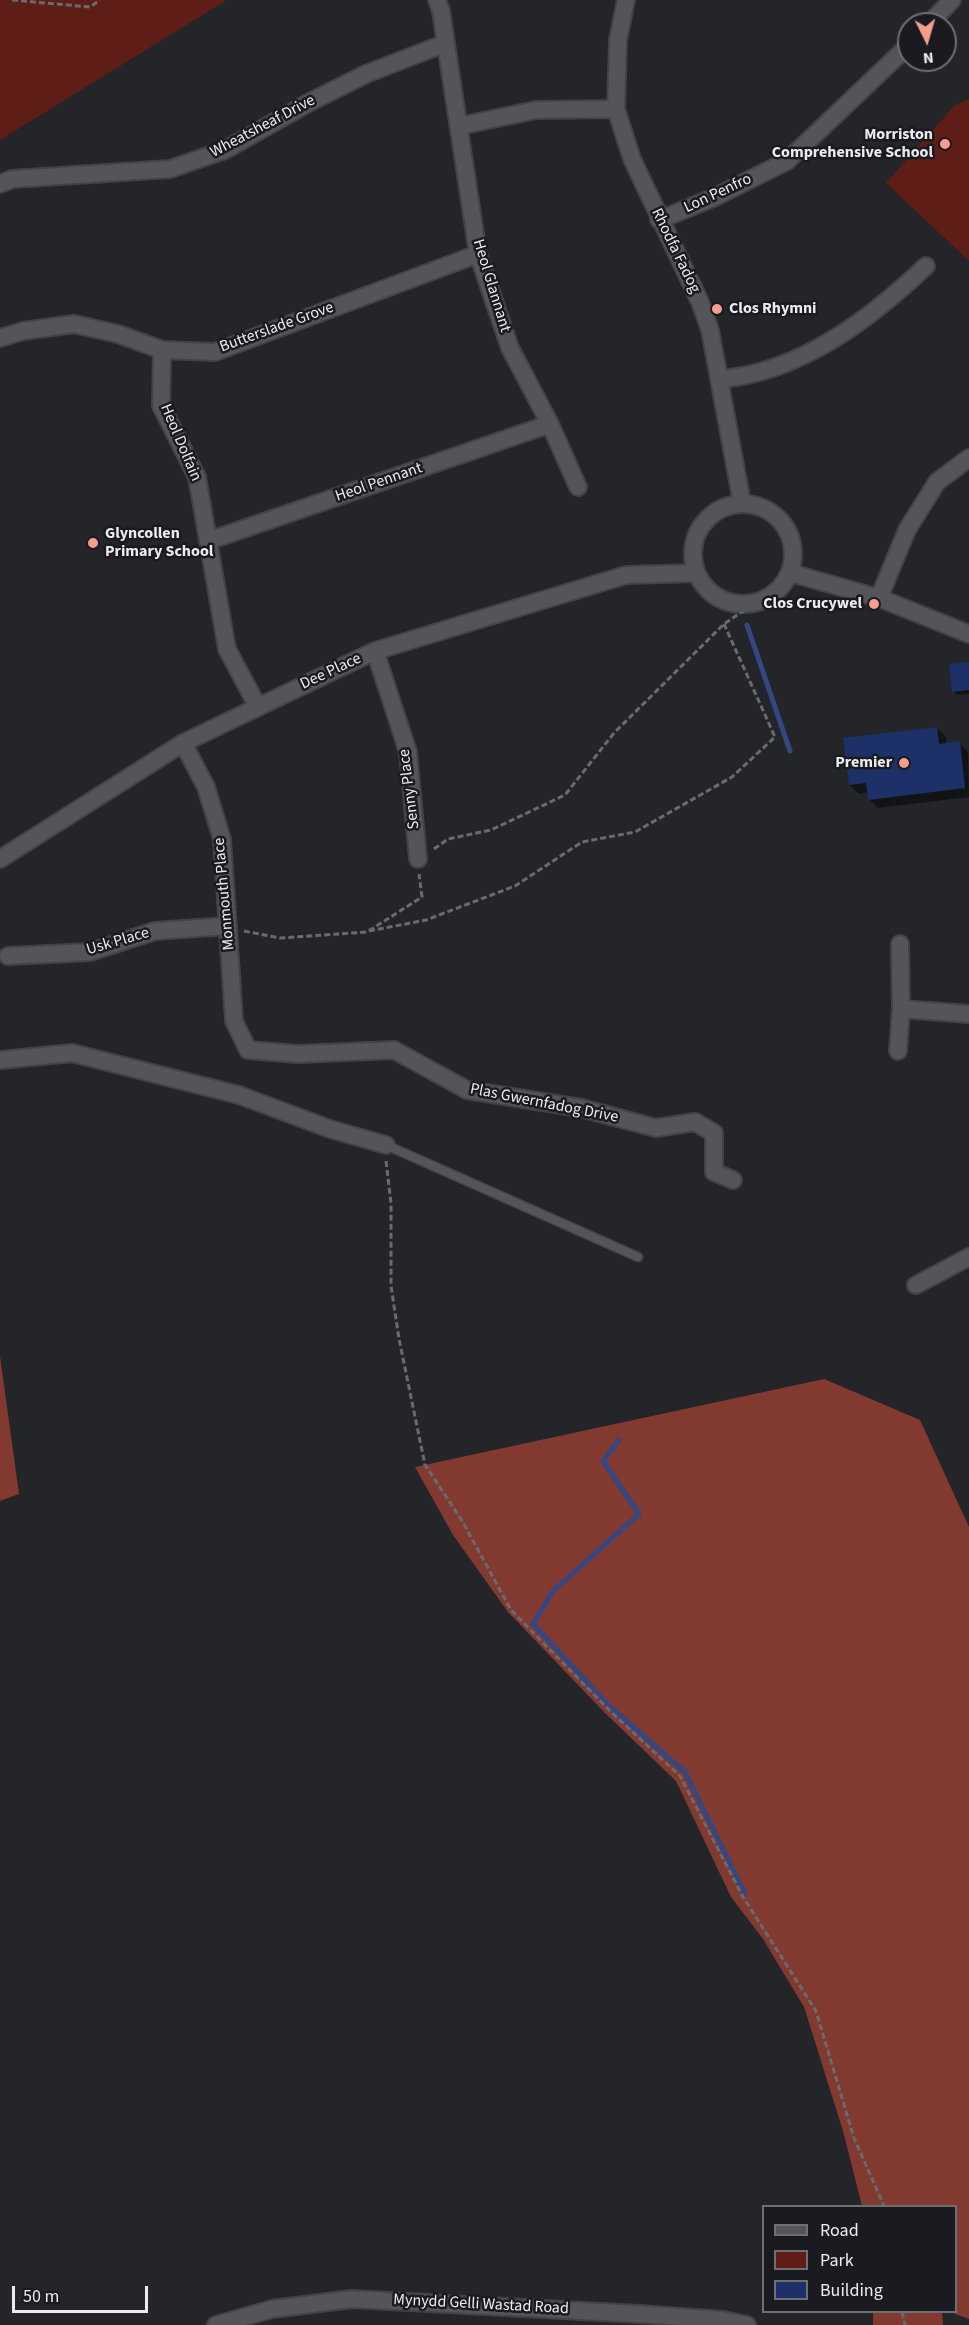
<!DOCTYPE html>
<html>
<head>
<meta charset="utf-8">
<style>
  body { margin:0 }
  #map { position:relative; width:969px; height:2325px; overflow:hidden; background:#232529; font-family:"Source Sans 3",sans-serif }
  canvas { display:block }
  .legend { position:absolute; left:762px; top:2205px; width:195px; height:108px; box-sizing:border-box; background:#191b20; border:2px solid #6d6f73; margin:0; padding:8px 10px; list-style:none; font-size:18px; color:#eaecef }
  .legend li { display:flex; align-items:center; gap:12px; height:30px }
  .legend b { width:30px; border:2px solid #6d6f73 }
  .north { position:absolute; left:897px; top:12px; width:60px; height:60px; box-sizing:border-box; background:#191b20; border:2px solid #6d6f73; border-radius:50%; rotate:175deg; font-size:16px; font-weight:700; line-height:24px; text-align:center; color:#eaecef }
  .north::after { content:''; display:block; margin:auto; width:21px; height:27px; background:#f59d8f; clip-path:polygon(50% 0,100% 100%,50% 72%,0 100%) }
  .scale { position:absolute; left:12px; top:2286px; width:136px; height:27px; box-sizing:border-box; border:3px solid #eaecef; border-top:0; padding-left:8px; font-size:18px; line-height:21px; white-space:nowrap; color:#eaecef; -webkit-text-stroke:4px #191b20; paint-order:stroke }
</style>
</head>
<body>
<div id="map">
<canvas width="969" height="2325"></canvas>
<ul class="legend">
<li><b style="height:8px;background:#53555a"></b>Road</li>
<li><b style="height:16px;background:#5e1d16"></b>Park</li>
<li><b style="height:16px;background:#1e3068"></b>Building</li>
</ul>
<div class="north">N</div>
<div class="scale">50 m</div>
</div>
<script>
const g = document.querySelector('canvas').getContext('2d');
g.lineJoin = 'round';
function paint(path, color) { g.fillStyle = color; g.fill(path, 'evenodd'); }
function trace(path, color, width, dash) { g.strokeStyle = color; g.lineWidth = width; g.lineCap = dash ? 'butt' : 'round'; g.setLineDash(dash || []); g.stroke(path); }
function drawText(font, color, halo, rows, align = 'center') {
  g.font = font + ' "Source Sans 3",sans-serif'; g.lineWidth = 5; g.setLineDash([]); g.textBaseline = 'middle'; g.strokeStyle = halo; g.fillStyle = color; for (const [text, x, y, turn = 0] of rows) {
    g.save(); g.translate(x, y); g.rotate((+turn || 0) * Math.PI / 180); g.textAlign = isNaN(turn) ? turn : align; if (halo) g.strokeText(text, 0, 0); g.fillText(text, 0, 0); g.restore();
  }
}
const green = new Path2D(`
  M0 0H227L0 140Z
  M969 99V261L886 183 955 105Z`);
const forest = new Path2D(`
  M0 1356 19 1494 0 1501Z
  M824 1379 920 1420 969 1527V2319L950 2312H956V2206H862L843 2131 804 2007 763 1939 731 1897 676 1781 605 1713 508 1612 453 1535 415 1467Z
  M873 2312H942L943 2325H873Z`);
const shadow = new Path2D(`
  M969 663V694L957 695 953 691Z
  M937 728 946 737 947 744 959 743 968 752 969 797 878 808 869 799 868 792 859 794 850 785Z`);
const stream = new Path2D(`
  M747 625 790 751
  M619 1440 603 1461 639 1514 553 1591 533 1624 611 1708 685 1772 745 1894`);
const building = new Path2D(`
  M969 662V690L952 692 949 664Z
  M937 727 939 744 960 741 965 788 868 800 866 783 849 785 843 738Z`);
const path = new Path2D(`
  M12 0 90 7 100 0
  M434 849 448 839 491 830 565 795 614 733 724 624 755 603
  M244 931 280 938 367 932 422 897 419 874
  M369 931 426 920 515 886 582 842 635 832 732 777 775 737 724 624
  M386 1161 391 1203V1286L399 1339 425 1465 461 1519 511 1610 610 1711 680 1776 743 1897 816 2011 854 2138 884 2206
  M902 2312 905 2325`);
const service = new Path2D(`
  M386 1145 638 1257`);
const minor = new Path2D(`
  M437 0 441 11 478 254 510 348 550 424 578 487
  M626 0 618 40 616 109 632 159 700 302 710 330 742 503
  M929 24 952 0
  M459 126 536 110 616 109
  M0 184 12 179 170 169 225 150 310 102 366 74 446 43
  M659 220 715 197 787 161 909 45
  M0 338 23 331 74 324 118 334 162 350 215 352 478 254
  M162 350 161 406 197 477 227 649 258 707
  M721 379C801 372 870 319 926 266
  M693 554a50 50 0 1 1 100 0a50 50 0 1 1-100 0Z
  M208 541 550 424
  M791 573 879 598 969 634
  M879 598 907 530 937 482 969 458
  M375 651 408 752 418 859
  M183 743 206 787 222 839 234 1021 248 1050 298 1054 394 1050 467 1090 581 1108 656 1128 695 1122 714 1133V1172L733 1180
  M0 859 183 743 375 651 626 575 696 573
  M8 956 90 952 155 931 228 926
  M901 1009 969 1014
  M898 1051 901 1009 900 944
  M0 1060 72 1053 239 1095 330 1129 386 1145
  M916 1285 969 1257
  M216 2325 272 2309 352 2299 639 2314 723 2320 747 2325`);
const markers = [
  [945,144,6,"#f59d8f"],
  [717,309,6,"#f59d8f"],
  [93,543,6,"#f59d8f"],
  [874,604,6,"#f59d8f"],
  [904,763,6,"#f59d8f"]
];
const streetNames = [
  ["Wheatsheaf Drive",263,127,-28],
  ["Lon Penfro",718,194,-25],
  ["Rhodfa Fadog",675,251,64],
  ["Heol Glannant",491,286,73],
  ["Butterslade Grove",277,328,-20],
  ["Heol Dolfain",180,443,67],
  ["Heol Pennant",379,483,-19],
  ["Dee Place",331,672,-25],
  ["Senny Place",410,789,-97],
  ["Monmouth Place",225,894,-95],
  ["Usk Place",118,942,-16],
  ["Plas Gwernfadog Drive",544,1104,11],
  ["Mynydd Gelli Wastad Road",481,2305,3]
];
const poiNames = [
  ["Morriston",933,135],
  ["Comprehensive School",933,153],
  ["Clos Rhymni",729,309,"left"],
  ["Glyncollen",105,534,"left"],
  ["Primary School",105,552,"left"],
  ["Clos Crucywel",862,604],
  ["Premier",892,763]
];
paint(green, '#5e1d16');
paint(forest, '#813930');
paint(shadow, '#0007');
trace(stream, '#334883', 5);
paint(building, '#1e3068');
trace(service, '#414347', 11);
trace(minor, '#414347', 20);
trace(path, '#696b6e', 3, [6, 3]);
trace(service, '#53555a', 8);
trace(minor, '#53555a', 16);
for (const [x, y, r, color] of markers) { const dot = new Path2D(); dot.arc(x, y, r, 0, 2 * Math.PI); g.fillStyle = color; g.fill(dot); trace(dot, '#191b20', 2); }
drawText('16px', '#eaecef', '#191b20', streetNames);
drawText('bold 16px', '#eaecef', '#191b20', poiNames, 'right');
</script>
</body>
</html>
